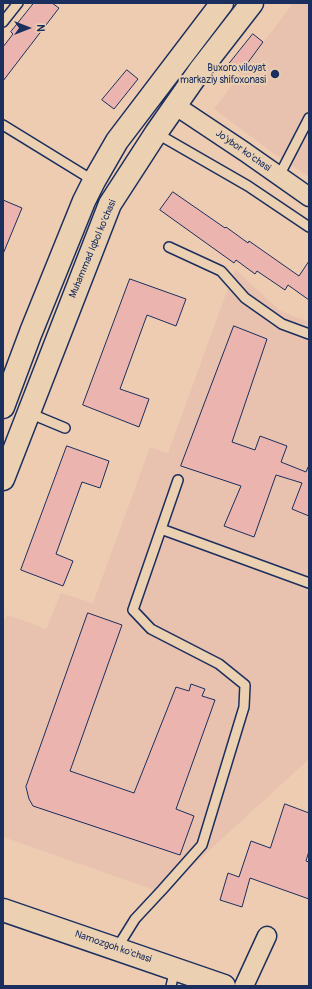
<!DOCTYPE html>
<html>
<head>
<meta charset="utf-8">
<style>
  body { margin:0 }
  #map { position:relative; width:312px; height:989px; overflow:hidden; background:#edccb2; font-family:Pangolin,sans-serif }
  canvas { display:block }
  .frame { position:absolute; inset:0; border:4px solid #1b2f5e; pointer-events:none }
  .north { position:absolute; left:8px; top:8px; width:40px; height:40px; -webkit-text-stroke:3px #ebd0b2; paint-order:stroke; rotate:90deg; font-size:11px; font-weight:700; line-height:16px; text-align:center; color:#1b2f5e }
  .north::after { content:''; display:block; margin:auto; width:14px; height:18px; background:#1b2f5e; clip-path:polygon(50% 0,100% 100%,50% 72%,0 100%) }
</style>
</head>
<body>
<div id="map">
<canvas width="312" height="989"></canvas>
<div class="frame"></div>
<div class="north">N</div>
</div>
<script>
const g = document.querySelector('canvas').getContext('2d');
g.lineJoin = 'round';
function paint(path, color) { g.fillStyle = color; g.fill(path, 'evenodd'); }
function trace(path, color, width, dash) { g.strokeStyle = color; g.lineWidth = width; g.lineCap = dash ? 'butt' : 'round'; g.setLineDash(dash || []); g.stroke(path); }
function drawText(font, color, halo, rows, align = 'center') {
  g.font = font + ' Pangolin,sans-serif'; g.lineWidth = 4; g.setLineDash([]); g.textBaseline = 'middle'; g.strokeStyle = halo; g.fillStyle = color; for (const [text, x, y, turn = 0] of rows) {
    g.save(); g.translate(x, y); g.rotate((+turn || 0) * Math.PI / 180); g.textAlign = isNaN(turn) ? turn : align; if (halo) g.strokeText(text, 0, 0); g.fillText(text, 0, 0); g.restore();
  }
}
const built = new Path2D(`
  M293 3H309V177L269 150 214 109Z
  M235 269 279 310 309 322V759L163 893 3 837V620L8 615 46 629 61 593 93 603 150 447 168 453Z`);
const building = new Path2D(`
  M34 3H52L59 8 3 81V47L13 34 11 32Z
  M253 34 263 42 241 72 229 64Z
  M127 70 138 79 114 109 102 100Z
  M173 192 225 228 226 227 248 243 249 241 299 276 309 261V300L288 285 285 290 257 271 255 274 236 260 234 263 160 210Z
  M3 200 22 208 3 254Z
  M130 279 186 299 176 326 147 315 120 389 149 399 139 427 83 405Z
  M234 326 267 339 232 442 255 450 260 436 287 446 281 462 306 472 308 467 309 468V516L292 509 302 483 276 475 254 537 224 526 241 486 181 466Z
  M67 446 109 461 100 488 82 482 56 554 73 561 63 586 21 570Z
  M88 613 122 625 70 771 134 793 176 687 189 691 191 684 205 689 202 696 215 700 176 809 194 816 180 855 33 806 29 799 26 787Z
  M285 804 309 813V851L306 861 309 862V899L250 878 242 907 220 900 228 873 239 877 251 841 270 848Z`);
const service = new Path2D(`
  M3 22 18 3
  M3 125 94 181
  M156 133 248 186 309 227
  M279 176 309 118
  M169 247 221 271 245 298 282 324 309 334
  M29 413 65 428
  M161 529 309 583
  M117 948 135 919 162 890 202 845 244 707 245 685 219 664 151 629 133 610 178 480
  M171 986 175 969`);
const minor = new Path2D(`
  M176 106 245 152 309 197
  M244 986 267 936`);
const tertiary = new Path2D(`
  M3 910 224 986`);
const primary = new Path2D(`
  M3 407 31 332 84 201 94 181 117 141 222 3
  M3 479 110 204 156 133 200 70 252 3`);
const markers = [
  [275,74,5,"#1b2f5e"]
];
const poiNames = [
  ["Buxoro viloyat",266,68],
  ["markaziy shifoxonasi",266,80]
];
const streetNames = [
  ["Jo'ybor ko'chasi",243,151,35],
  ["Muhammad Iqbol ko'chasi",93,249,-67],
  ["Namozgoh ko'chasi",113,947,19]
];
paint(built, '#e9c2af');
paint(building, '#ecb4ae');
trace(building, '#1b2f5e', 1);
trace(service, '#1b2f5e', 12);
trace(minor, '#1b2f5e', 21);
trace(tertiary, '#1b2f5e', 25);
trace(primary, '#1b2f5e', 25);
trace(service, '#ebd0b2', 9);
trace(minor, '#ebd0b2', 18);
trace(tertiary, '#ebd0b2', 22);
trace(primary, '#ebd0b2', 22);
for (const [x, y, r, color] of markers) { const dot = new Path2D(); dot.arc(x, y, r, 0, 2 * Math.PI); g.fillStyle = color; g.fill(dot); trace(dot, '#ebd0b2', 1.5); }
drawText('10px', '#1b2f5e', '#ebd0b2', poiNames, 'right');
drawText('10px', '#1b2f5e', '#ebd0b2', streetNames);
</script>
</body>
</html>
